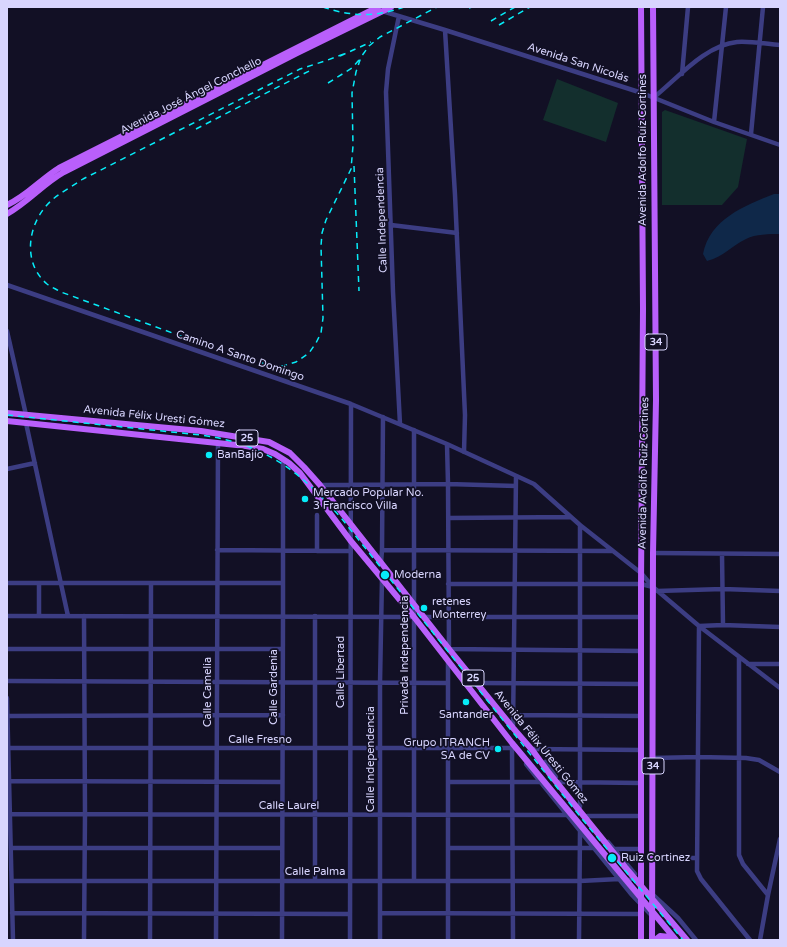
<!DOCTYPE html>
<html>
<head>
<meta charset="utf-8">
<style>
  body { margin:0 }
  #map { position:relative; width:787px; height:947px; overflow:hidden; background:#121025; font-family:"Varela Round",sans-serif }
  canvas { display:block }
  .frame { position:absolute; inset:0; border:8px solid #d8d5fe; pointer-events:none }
</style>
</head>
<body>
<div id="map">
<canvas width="787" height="947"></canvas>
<div class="frame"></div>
</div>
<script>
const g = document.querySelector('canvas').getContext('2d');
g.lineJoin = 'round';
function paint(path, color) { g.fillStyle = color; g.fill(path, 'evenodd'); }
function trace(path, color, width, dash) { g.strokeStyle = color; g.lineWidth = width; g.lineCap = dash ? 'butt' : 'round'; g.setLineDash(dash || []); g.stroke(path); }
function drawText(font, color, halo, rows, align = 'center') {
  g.font = font + ' "Varela Round",sans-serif'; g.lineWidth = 3.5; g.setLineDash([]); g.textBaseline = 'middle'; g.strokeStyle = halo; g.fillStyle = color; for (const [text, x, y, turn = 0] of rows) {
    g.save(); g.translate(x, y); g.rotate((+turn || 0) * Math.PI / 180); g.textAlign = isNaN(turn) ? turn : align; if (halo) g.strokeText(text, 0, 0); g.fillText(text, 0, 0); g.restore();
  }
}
const green = new Path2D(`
  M557 79 618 103 606 142 543 120Z
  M665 110 747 139 738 187 722 205H662V112Z`);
const water = new Path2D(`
  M774 194H780V234C769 234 756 234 746 239 731 246 725 256 707 261L703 254C710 219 744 206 774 194Z`);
const minor = new Path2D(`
  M382 11 445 30 642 93 714 122 780 145
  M399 16 388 69 386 92 393 292 400 424
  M445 30 455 195 465 415 464 452
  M682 74 688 7
  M653 98C677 79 705 45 737 42 751 41 766 44 780 45
  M714 122 726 7
  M751 134 763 7
  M391 225 457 233
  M7 285 351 404 447 444 534 484 580 525 641 573 653 587 699 626 780 688
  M7 331 26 415
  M26 423 68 616
  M447 444 448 484 449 649 641 651
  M7 469 35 463
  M320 485 448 484 516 486
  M317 515V551
  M449 518 571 517
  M217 550 350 551
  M382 550 383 417
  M653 553 780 554
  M722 554 723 625
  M381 563 382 550 613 551
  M7 583H283
  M39 583V616
  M448 584H641L653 587
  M657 591 723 589 780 591
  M7 616 414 617
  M84 616 85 814 84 940
  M425 617H641
  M7 649H282
  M739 657V855L743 864 768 895
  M748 664H780
  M7 681 448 683
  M478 683 641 684
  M7 698 13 940
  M448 715 491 716
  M513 715 641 716
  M7 716 283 715
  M513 728 516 476
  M512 746 513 940
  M8 748H512
  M531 749 641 750
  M653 758 698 757 746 758 759 760 780 772
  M545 762 556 777
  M526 764 632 895 653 917
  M9 781 282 782
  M448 782H540
  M559 782 641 783
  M580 807V525
  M10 814 567 815
  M587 816H641
  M608 842 635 874
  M11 848H282
  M448 848H594
  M614 849H641
  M652 858H697
  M12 881H580L619 879 630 880 633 878 634 873
  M315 881V616
  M414 881V430
  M652 894 678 918 696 940
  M12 913 350 914
  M380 913 641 914
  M150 940 151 583
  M216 940 218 443
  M282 940 283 617V459
  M350 940 351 404
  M380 940V683L382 578
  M448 940V661
  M579 940 580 831
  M750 940 701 879 697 871 699 626 723 625 780 627
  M760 940 768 895 780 839`);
const major = new Path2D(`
  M7 205C27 196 41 179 59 168L378 7
  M7 214C28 202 43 184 64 172L297 53 391 7
  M7 413 201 431 269 442 290 453 304 467 320 485 449 649 513 728 533 751 549 773 625 867 687 940
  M7 421 246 446 263 449 275 454 289 463 300 473 350 540 414 617 512 743 676 940
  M641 940V584L643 309 641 7
  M652 940 653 553 656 400 653 7
  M655 940 660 936 670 937`);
const rail = new Path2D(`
  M323 7C352 17 376 17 404 7
  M469 8 472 7
  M491 21 515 7
  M499 25 530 7
  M344 54 325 61 300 69 83 179C73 186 61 192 52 200 28 221 21 262 47 284 51 287 56 289 61 292L205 345 269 365 283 366 296 362 309 353 316 343 321 333 323 318 321 246 322 233 326 220 351 169 353 146 352 93 356 72 361 57 369 46 380 37 437 7
  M340 56 371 42
  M328 83 352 68 359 60
  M196 129 313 69
  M354 166 359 291
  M7 415 201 435C265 444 300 471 342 519L583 820 683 940`);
const markers = [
  [209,455,4,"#06ecf8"],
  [305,499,4,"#06ecf8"],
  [385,575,5,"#06ecf8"],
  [424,608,4,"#06ecf8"],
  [466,702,4,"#06ecf8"],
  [498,749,4,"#06ecf8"],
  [612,858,5,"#06ecf8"]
];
const shields = [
  [656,342,22],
  [247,438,22],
  [473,678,22],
  [653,766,22]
];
const shieldNames = [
  ["34",656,342],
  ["25",247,438],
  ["25",473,678],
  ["34",653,766]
];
const streetNames = [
  ["Avenida San Nicolás",578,63,18],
  ["Avenida José Ángel Conchello",191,96,-27],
  ["Avenida Adolfo Ruíz Cortines",643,150,-90],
  ["Calle Independencia",382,220,-92],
  ["Camino A Santo Domingo",240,356,19],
  ["Avenida Félix Uresti Gómez",154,417,6],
  ["Avenida Adolfo Ruíz Cortines",644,473,-89],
  ["Privada Independencia",405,655,-90],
  ["Calle Libertad",341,672,-90],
  ["Calle Gardenia",274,687,-90],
  ["Calle Camelia",208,692,-90],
  ["Calle Fresno",260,740],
  ["Avenida Félix Uresti Gómez",541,747,51],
  ["Calle Independencia",371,759,-90],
  ["Calle Laurel",289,806],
  ["Calle Palma",315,872]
];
const poiNames = [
  ["BanBajío",217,455],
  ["Mercado Popular No.",313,493],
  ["3 Francisco Villa",313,506],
  ["Moderna",394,575],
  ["retenes",432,602],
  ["Monterrey",432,615],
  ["Santander",466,715,"center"],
  ["Grupo ITRANCH",490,743,"right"],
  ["SA de CV",490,756,"right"],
  ["Ruiz Cortinez",621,858]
];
paint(green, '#132f2d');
paint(water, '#0f2849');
trace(minor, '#3c3d83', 4.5);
trace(major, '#b95ffb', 6);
trace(rail, '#06ecf8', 1.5, [6, 5]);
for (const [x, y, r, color] of markers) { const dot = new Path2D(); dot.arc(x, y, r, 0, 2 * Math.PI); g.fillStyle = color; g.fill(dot); trace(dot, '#121025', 1.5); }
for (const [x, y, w] of shields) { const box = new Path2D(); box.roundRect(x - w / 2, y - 8, w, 16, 3); g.fillStyle = '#121025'; g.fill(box); trace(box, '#d8d5fe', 1); }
drawText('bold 10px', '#d8d5fe', null, shieldNames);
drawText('11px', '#d8d5fe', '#121025', streetNames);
drawText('11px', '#d8d5fe', '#121025', poiNames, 'left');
</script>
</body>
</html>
